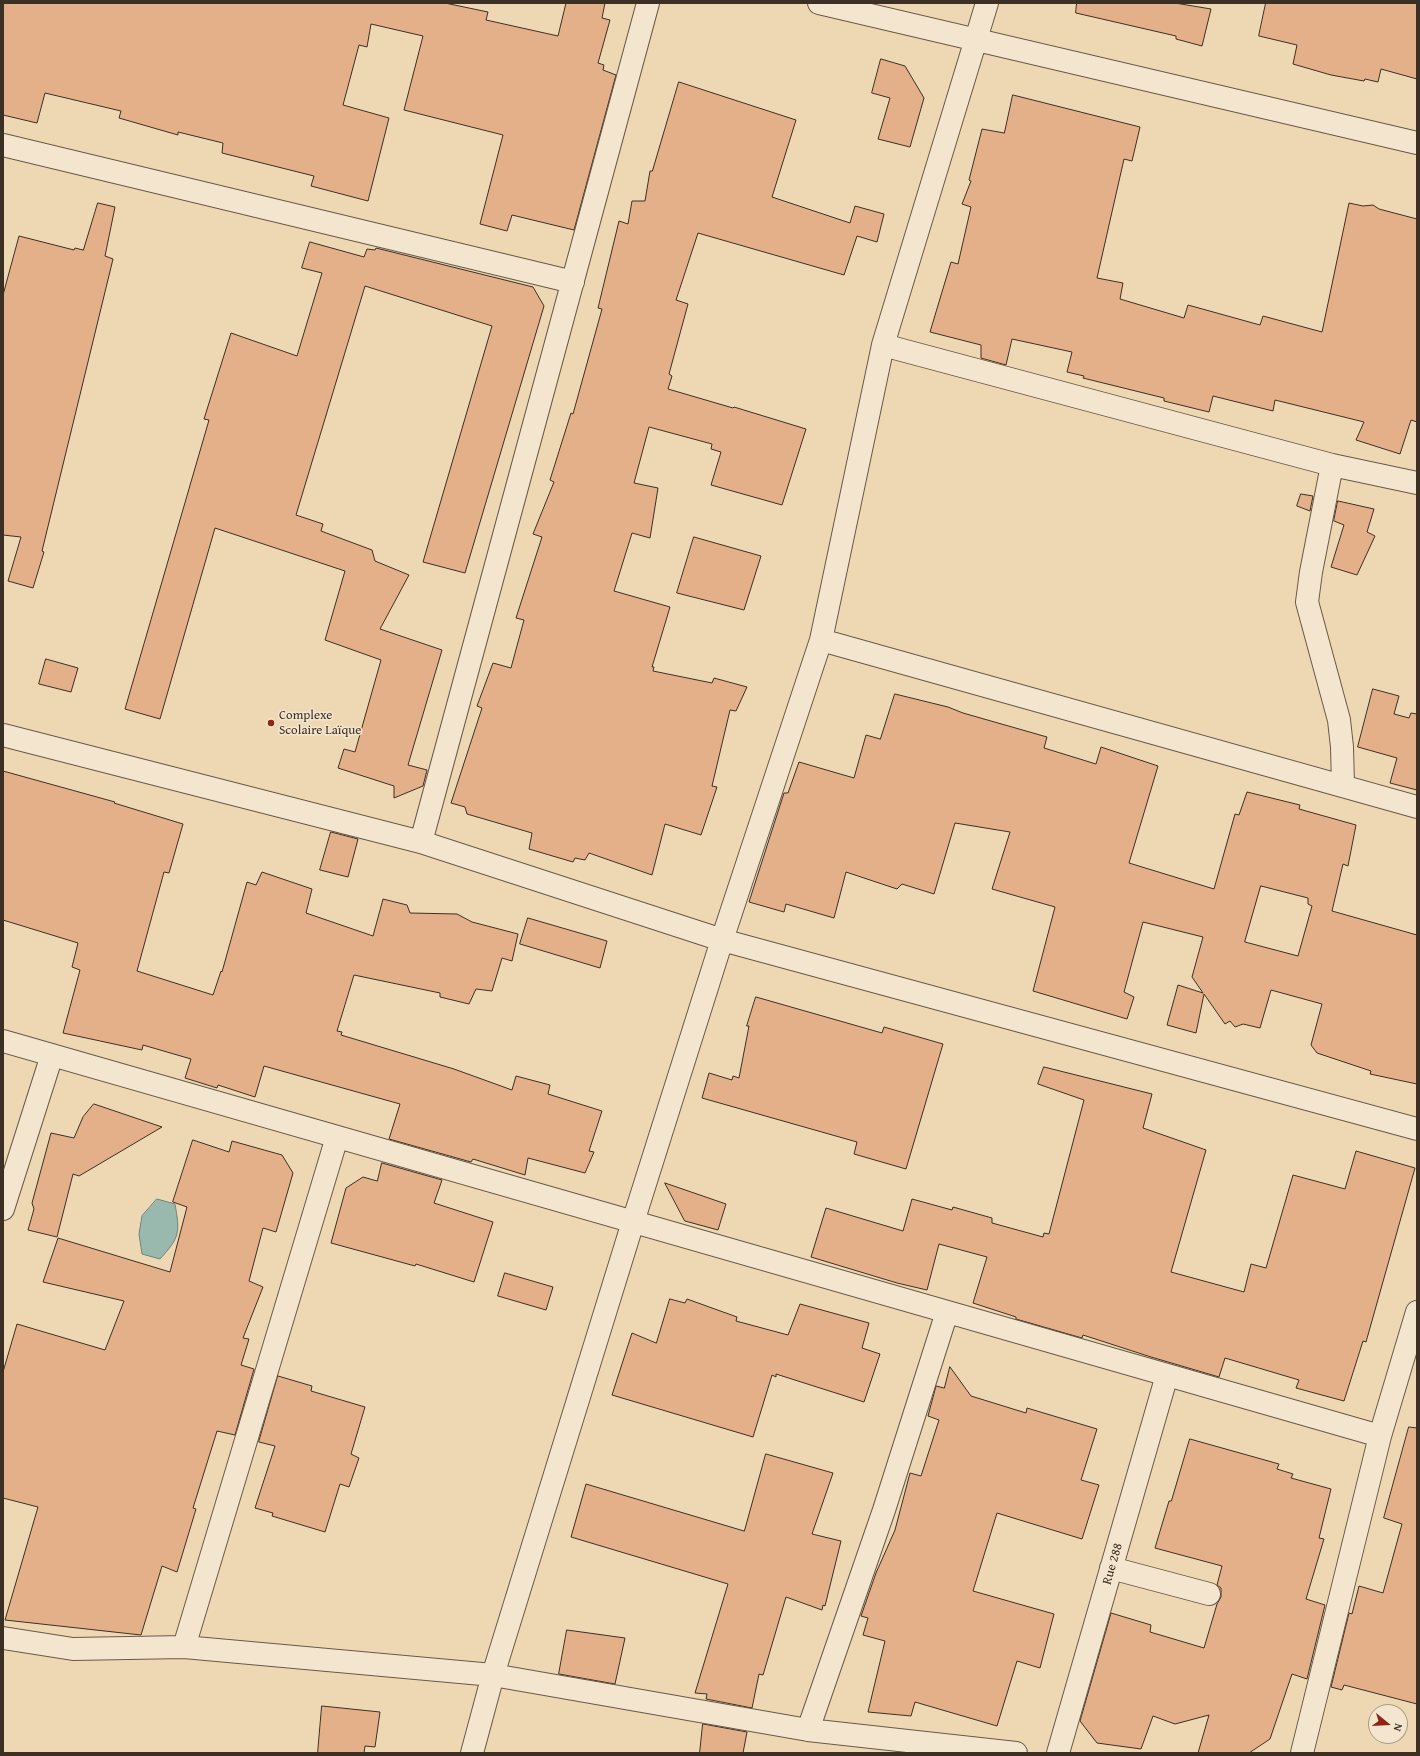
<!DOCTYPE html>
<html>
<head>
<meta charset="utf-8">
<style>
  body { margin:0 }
  #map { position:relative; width:1420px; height:1756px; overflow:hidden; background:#eed8b4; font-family:"Gentium Book Plus",serif }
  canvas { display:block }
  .frame { position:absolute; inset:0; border:4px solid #3c2f23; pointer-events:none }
  .north { position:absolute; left:1368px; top:1704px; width:40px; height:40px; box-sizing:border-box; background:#f4e6ce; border:1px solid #aa9d8a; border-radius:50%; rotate:108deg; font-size:11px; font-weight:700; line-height:16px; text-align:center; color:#3c2f23 }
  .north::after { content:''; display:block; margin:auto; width:14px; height:18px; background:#8f2418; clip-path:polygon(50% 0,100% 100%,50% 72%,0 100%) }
</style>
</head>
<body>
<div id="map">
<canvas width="1420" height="1756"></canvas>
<div class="frame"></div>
<div class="north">N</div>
</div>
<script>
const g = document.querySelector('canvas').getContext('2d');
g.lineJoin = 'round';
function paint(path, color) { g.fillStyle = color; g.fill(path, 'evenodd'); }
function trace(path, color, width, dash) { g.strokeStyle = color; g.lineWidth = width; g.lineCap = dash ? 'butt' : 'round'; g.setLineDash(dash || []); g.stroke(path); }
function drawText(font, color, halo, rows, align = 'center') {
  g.font = font + ' "Gentium Book Plus",serif'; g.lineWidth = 3; g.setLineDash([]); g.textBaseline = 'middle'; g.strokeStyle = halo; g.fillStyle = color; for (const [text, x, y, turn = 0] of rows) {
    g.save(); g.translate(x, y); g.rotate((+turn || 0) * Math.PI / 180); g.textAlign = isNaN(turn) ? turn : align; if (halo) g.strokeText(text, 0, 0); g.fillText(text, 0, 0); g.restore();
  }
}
const water = new Path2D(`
  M157 1199 175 1204C180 1233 180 1237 160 1259L142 1254 139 1234 142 1216Z`);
const building = new Path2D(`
  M3 3H445L488 12 486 20 558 36 566 3H605L602 18 610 20 598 63 604 65 603 70 616 75 574 230 512 215 507 231 480 224 503 135 404 110 423 36 371 24 367 47 359 45 343 105 389 118 368 201 311 186 314 176 222 153 223 143 178 132V135L119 118 121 111 45 93 37 123 3 115Z
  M1077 3H1175L1211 9 1202 46 1176 39V36L1076 13Z
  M1266 3H1417V79L1381 69 1378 82 1365 79 1364 81 1331 75 1293 64 1297 45 1259 36Z
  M881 59 905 66 924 98 910 147 878 139 890 98 872 93Z
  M679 82 796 120 772 197 850 223 855 206 884 214 877 242 857 236 844 275 698 233 676 300 688 304 669 374 672 376 668 389 733 408 734 407 806 429 782 505 711 485 721 452 711 449 712 444 649 427 634 483 658 488 650 538 632 533 614 591 670 607 652 667H654L653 671 712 683 714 678 747 687 736 711 730 710 712 786 717 787 701 835 665 824 652 875 589 853 585 860 575 858 573 862 529 849 532 833 467 814 465 807 451 803 482 708 477 706 493 663 511 668 524 620 516 618 542 537 533 534 554 482 550 480 571 413 573 414 602 309 598 308 619 221 628 224 632 201H645L650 171H652Z
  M1013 95 1140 127 1132 161 1124 159 1097 278 1123 283 1120 299 1184 318 1188 305 1260 325 1263 316 1322 332 1349 203 1363 206 1373 205 1379 209 1417 219V422L1411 420 1400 454 1356 440 1364 422 1275 400 1273 411 1213 396 1209 412 1164 401V398L1083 378 1084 376 1067 372 1072 352 1012 339 1006 365 981 358V345L930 332 951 262 958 264 971 207 962 204 971 181 969 180 982 129 1004 133Z
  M98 203 115 207 105 256 113 259 42 551 44 552 33 588 8 581 21 537 3 535V295L19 236 74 250 75 248 83 250Z
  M310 242 364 257 367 249 375 250 376 248 533 287 544 306 465 573 423 562 492 326 365 286 296 515 323 524 321 531 372 550 375 561 409 575 380 629 442 650 408 765 427 770 423 786 394 798V786L338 768 344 749 355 752 381 660 325 640 345 571 215 528 160 719 125 709 209 420 204 419 231 333 297 356 322 273 302 268Z
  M1301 494 1313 496 1310 511 1297 506Z
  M1338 501 1374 509 1367 532 1375 536 1357 575 1331 567 1344 525 1334 521Z
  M694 537 761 556 744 610 677 593Z
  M46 659 78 668 71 692 39 684Z
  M1373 689 1399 696 1394 714 1409 718 1411 713 1417 714V790L1390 783 1397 758 1358 747Z
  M895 694 948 707 963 713 1047 737 1044 748 1096 764 1101 747 1158 766 1129 863 1214 889 1235 814 1239 815 1247 792 1300 805 1299 809 1356 825 1348 866 1343 864 1332 911 1417 935V1084L1370 1074 1371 1071 1317 1053 1311 1045 1322 1004 1271 990 1260 1028 1243 1024 1235 1027 1230 1021 1225 1024 1204 994 1196 1033 1167 1025 1178 985 1203 993 1192 977 1203 937 1143 922 1124 992 1134 997 1127 1019 1033 991 1055 907 992 889 1010 832 955 823 934 894 902 884 897 889 846 872 834 918 786 904 784 912 749 902 784 793H788L799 762 854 778 866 735 880 739ZM1261 886 1308 898V904L1312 906 1298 956 1245 942Z
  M3 771 115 802 114 803 183 824 169 873 164 872 137 971 213 995 221 971 222 972 247 882 256 885 262 872 312 889 306 913 373 936 383 899 407 905 410 913 457 914 472 922 518 934 512 961 502 958 492 991 476 989 469 1004 440 997V993L354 975 337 1031 342 1032 341 1035 454 1069 512 1090 516 1076 550 1085 548 1094 602 1111 589 1151 594 1152 585 1173 528 1158 525 1175 473 1159 471 1162 389 1139 400 1104 264 1066 255 1097 218 1085 217 1088 185 1078 191 1059 143 1045 142 1050 63 1033 80 970 72 967 78 943 3 920Z
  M331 832 358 839 348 877 320 870Z
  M528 918 607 941 600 968 520 944Z
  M756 997 882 1033 884 1027 943 1044 906 1169 854 1154 857 1142 702 1098 709 1073 732 1080 733 1076 739 1078 749 1026H747Z
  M1044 1067 1152 1094 1143 1128 1206 1150 1171 1272 1244 1292 1251 1264 1266 1268 1293 1175 1345 1189 1356 1151 1415 1168 1366 1342 1363 1341 1344 1401 1296 1388 1299 1380 1225 1358 1219 1377 1151 1357 1083 1335 1082 1338 1016 1319V1317L973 1303 987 1257 939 1244 927 1290 897 1283 811 1257 826 1208 903 1231 912 1199 952 1210 953 1207 992 1218V1223L1043 1237 1044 1233 1049 1234 1084 1100 1038 1084Z
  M94 1104 162 1127 79 1176 73 1174 57 1237 28 1230 34 1209 32 1203 51 1133 74 1138 83 1117Z
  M193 1140 229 1152 232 1141 282 1155 293 1173 276 1232 263 1228 249 1281 263 1287 243 1338 249 1339 241 1365 254 1369 235 1435 217 1431 193 1508 196 1509 177 1572 162 1566 141 1635 5 1620 38 1507 3 1498V1372L17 1324 105 1350 124 1301 43 1282 58 1238 170 1272 187 1207 173 1202Z
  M382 1163 442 1180 434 1203 493 1222 474 1282 416 1264 415 1266 331 1243 346 1188 363 1177 377 1181Z
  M665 1183 726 1204 718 1230 685 1221Z
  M505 1273 553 1287 546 1310 498 1296Z
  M670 1299 685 1303 687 1299 737 1317 736 1321 788 1335 800 1304 869 1323 862 1348 880 1354 864 1402 776 1374V1377L772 1375 753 1437 612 1395 632 1333 656 1343Z
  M950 1367 971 1396 1026 1413 1027 1408 1097 1429 1081 1480 1099 1485 1082 1539 997 1513 973 1591 1054 1614 1040 1668 1017 1661 997 1726 915 1702 911 1716 868 1712 885 1641 863 1635 868 1618 861 1616 876 1573 895 1530 910 1473 921 1476 939 1420 928 1416 936 1386 944 1388Z
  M278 1376 312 1386 311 1391 365 1407 351 1454 359 1458 349 1487 340 1484 325 1532 272 1516 273 1513 255 1508 275 1446 259 1442Z
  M1409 1427 1417 1428V1704L1344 1685 1342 1690 1331 1687 1349 1613 1352 1614 1359 1586 1383 1593 1402 1524 1384 1518Z
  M1190 1439 1279 1464 1277 1469 1293 1474 1291 1478 1331 1489 1319 1538 1324 1539 1306 1599 1325 1605 1307 1679 1292 1674 1270 1739 1249 1753H1198L1209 1715 1175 1724 1153 1716 1141 1749 1097 1743 1080 1721 1111 1613 1151 1625 1150 1632 1204 1648 1217 1604 1221 1597V1588L1217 1585 1222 1566 1155 1548 1169 1501H1171Z
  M766 1454 833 1473 812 1534 841 1541 825 1606 823 1605 822 1610 786 1597 763 1675 759 1674 752 1708 706 1699 707 1694 695 1693 728 1584 571 1537 586 1484 744 1531Z
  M567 1630 625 1638 615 1684 559 1674Z
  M322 1706 380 1712 375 1747 365 1746 364 1753H318Z
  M703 1724 747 1732 743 1753H700Z`);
const minor = new Path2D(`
  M819 3 1417 143
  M3 145 573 282
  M883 345 1332 465 1417 483
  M1332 465 1311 572 1307 602 1339 720 1342 747 1343 785
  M821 640 1417 807
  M3 735 421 842 722 940 1417 1129
  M421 842 648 3
  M3 1041 1380 1436
  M3 1209 52 1055
  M1111 1568 1209 1594
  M3 1638 73 1649 184 1647 493 1675 808 1730 1016 1753
  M184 1647 337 1137
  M808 1730 884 1510 947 1312
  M472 1753 493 1675 633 1222 722 940 821 640 883 345 987 3
  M1058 1753 1167 1375
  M1302 1753 1380 1436 1417 1312`);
const markers = [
  [271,723,4,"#8f2418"]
];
const poiNames = [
  ["Complexe",279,716],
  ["Scolaire Laïque",279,731]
];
const streetNames = [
  ["Rue 288",1113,1564,-74]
];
paint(water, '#99b9af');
trace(water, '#748277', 1);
paint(building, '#e4b08a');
trace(building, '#3c2f23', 1);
trace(minor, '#685947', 24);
trace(minor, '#f4e6ce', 22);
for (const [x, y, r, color] of markers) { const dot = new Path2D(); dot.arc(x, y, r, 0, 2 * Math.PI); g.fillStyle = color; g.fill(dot); trace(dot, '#f4e6ce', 1.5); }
drawText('13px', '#3c2f23', '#f4e6ce', poiNames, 'left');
drawText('13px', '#3c2f23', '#f4e6ce', streetNames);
</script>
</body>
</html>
